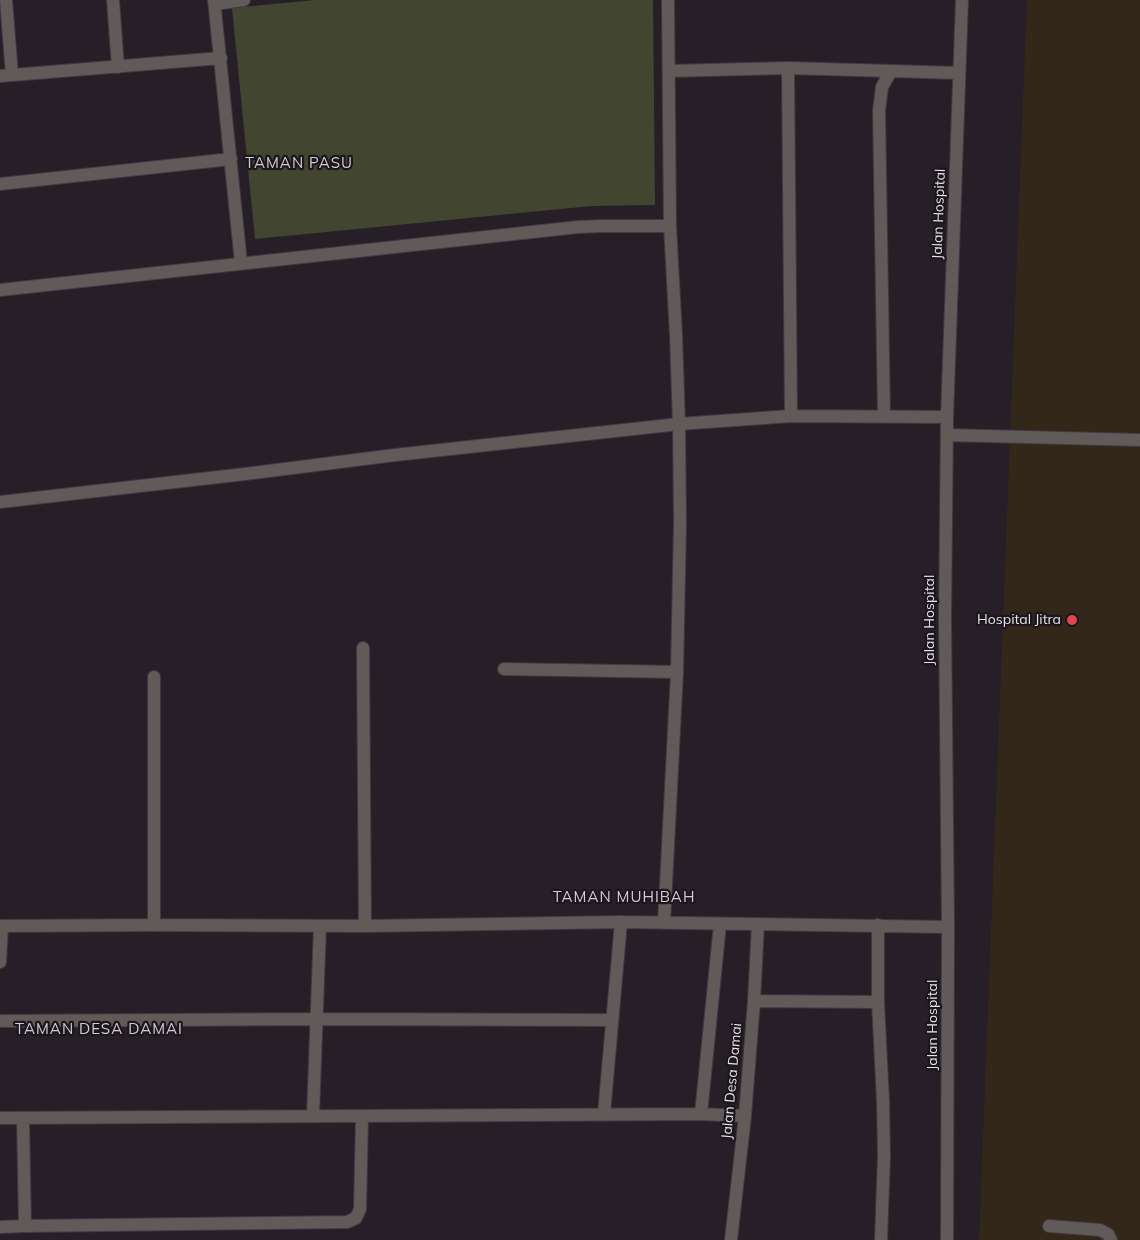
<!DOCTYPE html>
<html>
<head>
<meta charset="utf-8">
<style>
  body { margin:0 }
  canvas { display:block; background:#261f27 }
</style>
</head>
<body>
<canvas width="1140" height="1240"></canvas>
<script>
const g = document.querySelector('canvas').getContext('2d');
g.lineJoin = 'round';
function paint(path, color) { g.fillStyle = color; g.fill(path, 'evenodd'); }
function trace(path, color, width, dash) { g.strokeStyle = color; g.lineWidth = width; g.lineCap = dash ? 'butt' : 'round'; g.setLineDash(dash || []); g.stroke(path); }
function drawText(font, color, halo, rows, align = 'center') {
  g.font = font + ' Mulish,sans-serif'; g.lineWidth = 4.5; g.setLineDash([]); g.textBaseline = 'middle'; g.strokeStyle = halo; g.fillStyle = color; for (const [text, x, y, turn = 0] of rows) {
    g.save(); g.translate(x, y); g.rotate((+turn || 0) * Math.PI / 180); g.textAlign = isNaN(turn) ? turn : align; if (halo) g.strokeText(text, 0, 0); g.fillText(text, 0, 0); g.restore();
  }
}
const medical = new Path2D(`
  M1027 0H1140V1240H979Z`);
const green = new Path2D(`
  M315 0H653L655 205 591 206 255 239 232 8Z`);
const minor = new Path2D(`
  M6 0 12 75
  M113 0 118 67
  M214 0 241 263
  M215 4 244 0
  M788 68 791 416
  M669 71 788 68 891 71
  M0 76 221 58
  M0 184 231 159
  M0 290 578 227 602 226H670
  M884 416 879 111 882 87 891 71 959 73
  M947 435 1140 440
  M0 502 245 474 395 455 679 424 791 416 947 417
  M363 648 365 926
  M504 669 677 672
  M664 923 677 672 680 524 679 424 676 335 670 226 668 0
  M154 925V677
  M878 925V1002L883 1101 884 1156 881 1240
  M0 926 154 925 365 926 621 922 948 927
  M0 962 2 926
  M754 1001 878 1002
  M0 1021 317 1019 612 1020
  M604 1114 621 922
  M701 1114 720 924
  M313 1115 320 926
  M0 1118 701 1114 745 1116
  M25 1226 347 1222 356 1218 360 1209 362 1117
  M1049 1226 1100 1230 1108 1234 1111 1240
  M0 1227 25 1226 23 1119
  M731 1240 745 1116 754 1001 758 924
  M947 1240 948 927 945 618 947 417 962 0`);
const markers = [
  [1072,620,6,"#e0444e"]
];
const streetNames = [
  ["Jalan Hospital",939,214,-88],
  ["Jalan Hospital",930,620,-90],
  ["Jalan Hospital",933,1025,-90],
  ["Jalan Desa Damai",732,1081,-85]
];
const poiNames = [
  ["Hospital Jitra",1061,620]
];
const neighbourhoodNames = [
  ["TAMAN PASU",299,163],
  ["TAMAN MUHIBAH",624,897],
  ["TAMAN DESA DAMAI",99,1029]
];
paint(medical, '#322718');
paint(green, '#424530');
trace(minor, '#413a42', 14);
trace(minor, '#605b58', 12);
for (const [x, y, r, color] of markers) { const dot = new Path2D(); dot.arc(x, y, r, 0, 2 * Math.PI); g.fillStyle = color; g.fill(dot); trace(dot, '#1c161d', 2); }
drawText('14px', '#e6e2e7', '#1c161d', streetNames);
drawText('14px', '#e6e2e7', '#1c161d', poiNames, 'right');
g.letterSpacing = '1px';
drawText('15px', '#d3cbd5', '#1c161d', neighbourhoodNames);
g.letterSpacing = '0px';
</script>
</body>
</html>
